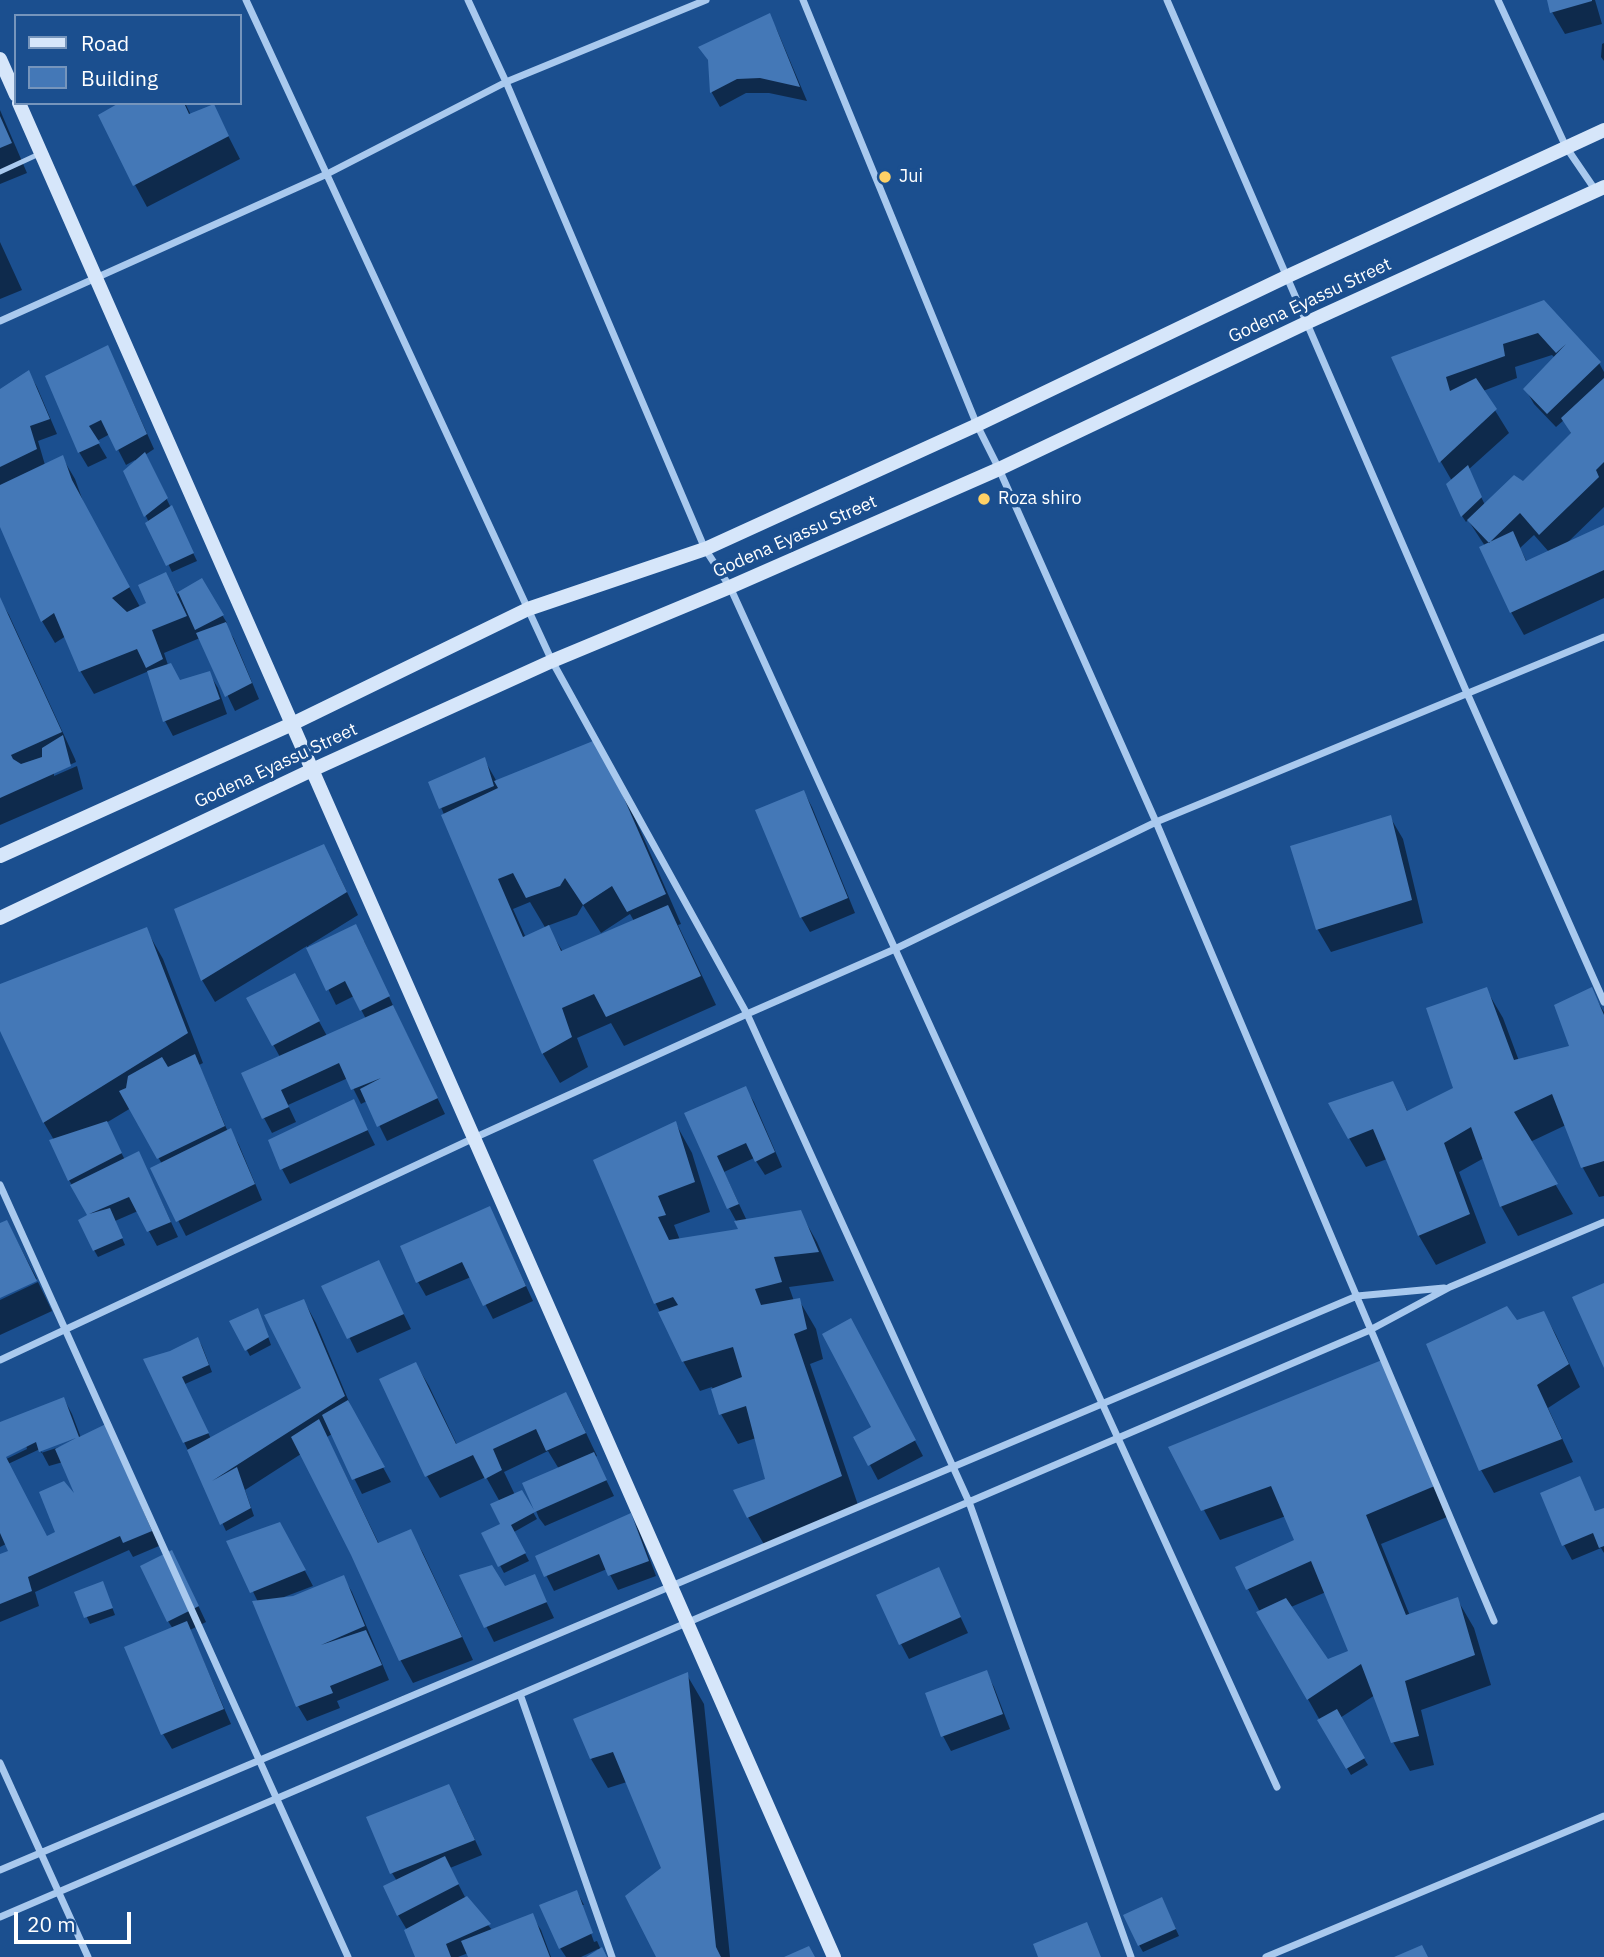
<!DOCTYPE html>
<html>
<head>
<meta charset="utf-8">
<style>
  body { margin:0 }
  #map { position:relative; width:1604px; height:1957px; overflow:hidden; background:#1b4f8f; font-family:"IBM Plex Sans",sans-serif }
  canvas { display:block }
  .legend { position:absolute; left:14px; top:14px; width:228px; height:91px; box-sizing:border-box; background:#1b4f8f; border:2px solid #7695bc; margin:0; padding:9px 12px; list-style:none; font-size:21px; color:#fff }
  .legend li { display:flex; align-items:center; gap:14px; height:35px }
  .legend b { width:35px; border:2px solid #7695bc }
  .scale { position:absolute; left:14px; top:1912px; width:117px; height:32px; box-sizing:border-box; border:4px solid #fff; border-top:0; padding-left:9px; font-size:21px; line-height:24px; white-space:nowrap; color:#fff; -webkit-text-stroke:5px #1b4f8f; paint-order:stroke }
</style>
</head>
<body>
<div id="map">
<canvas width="1604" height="1957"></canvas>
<ul class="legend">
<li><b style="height:9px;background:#d6e6fa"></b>Road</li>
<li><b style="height:19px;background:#4478b7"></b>Building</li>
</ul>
<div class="scale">20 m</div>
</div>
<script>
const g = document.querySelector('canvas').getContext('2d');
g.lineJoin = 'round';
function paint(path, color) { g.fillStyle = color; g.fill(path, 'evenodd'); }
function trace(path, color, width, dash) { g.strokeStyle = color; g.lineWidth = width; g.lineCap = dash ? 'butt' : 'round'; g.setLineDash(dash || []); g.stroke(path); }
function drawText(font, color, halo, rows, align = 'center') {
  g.font = font + ' "IBM Plex Sans",sans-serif'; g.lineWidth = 7; g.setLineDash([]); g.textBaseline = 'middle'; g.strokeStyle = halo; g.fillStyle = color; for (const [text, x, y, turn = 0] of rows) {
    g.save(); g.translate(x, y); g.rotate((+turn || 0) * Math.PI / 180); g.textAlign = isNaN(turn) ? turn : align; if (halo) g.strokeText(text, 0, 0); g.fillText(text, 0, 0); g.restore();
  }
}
const shadow = new Path2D(`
  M1548 0H1595L1602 24 1565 34 1552 12Z
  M769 15 777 30 807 101 769 93H746L720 107 712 93 710 63 701 48Z
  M1604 43V61L1601 57 1602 44Z
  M123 103H185L191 115 213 106 240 159 147 207 135 185Z
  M0 110 27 173 0 184Z
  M0 242 22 290 0 299Z
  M1544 302 1599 363 1604 372V507L1566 544 1604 527V598L1524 635 1511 612 1482 548 1485 546 1468 520 1466 522 1462 516 1448 485 1452 481 1441 462 1394 358ZM1552 355 1555 358 1526 390 1534 404 1556 427 1564 420 1572 435 1523 483 1485 505 1468 470 1509 433 1483 391 1517 378 1515 367ZM1534 535 1549 552 1527 562 1520 548Z
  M107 347 115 362 154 449 145 455 197 561 172 572 125 471 136 462 135 460 126 465 110 434 97 441 107 458 88 467 79 452Z
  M29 373 37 387 57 434 38 441 45 465 62 457 75 479 84 504 140 607 149 604 166 574 177 594 201 580 227 623 225 624 234 639 259 699 235 711 200 638 164 653 168 665 180 682 209 673 218 688 227 714 173 736 165 721 149 671 94 694 81 672 66 636 55 643 42 621 0 522V391Z
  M0 600 9 615 75 759 76 762 54 772V776L77 766 83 789 0 825Z
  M484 759 497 782 614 770 681 924 678 925 716 1005 624 1046 611 1023 577 1038 588 1067 560 1083 543 1054 431 783ZM530 902 546 929 526 938 513 909ZM583 905 601 933 630 914 634 921 563 952 547 926 577 915Z
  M804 792 812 807 855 913 810 932 801 917Z
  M1390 817 1403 839 1423 923 1331 952 1318 930 1293 847Z
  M336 869 358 915 308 946 309 948 364 941 396 1012 445 1114 387 1141 367 1101 361 1104 348 1078 288 1105 296 1122 272 1133 264 1118 280 1057 248 999 302 990 327 1036 366 1019 354 996 336 1005 307 946 215 1002 202 980 176 910Z
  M146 929 163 959 203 1063 199 1065 228 1132 231 1131 239 1145 262 1200 186 1236 152 1169 162 1164 131 1108 106 1123 125 1160 146 1168 178 1237 157 1246 138 1211 115 1221 125 1245 98 1257 94 1250 90 1217 69 1180 54 1140 44 1123 0 1027V986Z
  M1486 989 1503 1018 1519 1061 1572 1047 1591 990 1604 1012V1196L1599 1197 1583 1168 1566 1125 1530 1142 1573 1214 1518 1236 1501 1206 1484 1158 1459 1172 1486 1243 1436 1265 1419 1236 1387 1159 1366 1167 1349 1138 1392 1083 1408 1112 1455 1089Z
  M745 1088 754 1102 782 1167 765 1175 754 1158 724 1172 747 1221 800 1212 817 1242 834 1281 789 1287 794 1301 799 1300 816 1329 823 1359 810 1364 858 1505 765 1546 748 1517 767 1480 756 1438 738 1444 721 1414 712 1387 700 1391 683 1361 656 1304 596 1161 676 1124 692 1153 710 1212 674 1225 680 1240 741 1230 729 1208 686 1114Z
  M353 1101 375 1145 290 1184 282 1169Z
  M7 1222 37 1279 0 1296V1300L38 1282 52 1311 0 1335V1225Z
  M497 1223 533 1301 493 1319 471 1277 426 1296 418 1282Z
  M378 1262 411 1329 357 1353 324 1286Z
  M304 1301 316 1323 355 1416 391 1482 362 1494 332 1434 327 1437 379 1544 410 1531 423 1553 473 1660 413 1683 401 1661 353 1554 301 1454 245 1490 254 1516 226 1531 184 1442 170 1352 198 1339 202 1346 212 1372 185 1384 211 1439 303 1388Z
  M1544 1313 1556 1335 1580 1387 1548 1408 1573 1462 1494 1493 1481 1470 1429 1345 1516 1322Z
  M261 1317 271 1345 250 1356 232 1322Z
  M859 1335 923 1456 878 1480 870 1465 873 1428Z
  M1381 1363 1452 1515 1381 1544 1410 1616 1457 1599 1474 1628 1491 1685 1421 1710 1434 1765 1410 1771 1393 1742 1375 1695 1340 1718 1368 1765 1351 1775 1259 1613 1260 1612 1237 1568 1297 1541 1286 1516 1220 1540 1171 1448ZM1326 1592 1350 1651 1327 1662 1291 1607Z
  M416 1364 429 1386 457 1445 565 1394 578 1416 597 1456 595 1457 614 1496 545 1526 539 1518 525 1484 559 1469 548 1451 504 1472 515 1495 521 1492 537 1519 514 1532 529 1561 504 1573 483 1534 502 1525 500 1502 486 1477 440 1498 427 1476Z
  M64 1399 72 1414 81 1438 109 1425 159 1546 133 1557 129 1550 35 1592 39 1606 0 1622V1556L10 1552 6 1544 0 1547V1462L27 1449 26 1445 0 1458V1424ZM76 1438 78 1441 41 1453V1449ZM40 1449 49 1466 63 1462 79 1499 57 1533 47 1538 8 1464Z
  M1579 1478 1596 1513 1604 1509V1553L1601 1548 1572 1560 1564 1545Z
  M631 1516 639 1530 656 1576 618 1590 607 1569 554 1591 537 1557Z
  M288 1539 313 1586 284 1597H294L343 1577 352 1592 389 1680 337 1701 340 1708 307 1721 298 1706 258 1602 229 1542Z
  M180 1567 206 1622 190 1630 231 1724 172 1749 163 1734 126 1648 173 1629 168 1621Z
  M938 1569 968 1633 909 1659 901 1644Z
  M461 1576 504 1588 534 1576 554 1618 494 1642Z
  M103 1583 115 1615 90 1624 76 1593Z
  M986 1672 994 1687 1010 1729 951 1751 943 1736Z
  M687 1675 704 1704 730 1957H658L664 1869 627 1782 608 1788 591 1759Z
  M457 1801 482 1855 450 1868 466 1899 493 1931 532 1916 541 1930 551 1957H470L468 1953 458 1957H417L407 1930 398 1915 397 1881 392 1873Z
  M577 1892 584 1905H581L594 1942 597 1941 601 1950 606 1957H590L600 1951 598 1949 581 1957H566L560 1948Z
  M1165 1906 1179 1936 1143 1952 1139 1945Z`);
const building = new Path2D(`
  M1547 0H1592V1L1550 13Z
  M770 13 800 87 760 78 737 79 710 93 708 60 698 47Z
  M119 103H184L189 114 214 104 229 136 133 186 98 115Z
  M0 116 12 143 0 148Z
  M1544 300 1601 362 1547 414 1523 389 1566 344 1556 353 1538 333 1503 344 1505 356 1446 377 1450 391 1476 378 1497 409 1439 463 1391 357Z
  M108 345 147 434 116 451 101 420 89 426 100 443 78 453 45 376Z
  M29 370 50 419 30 426 37 449 0 467V389Z
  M1604 378V462L1596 470 1599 477 1539 535 1520 513 1489 543 1467 520 1514 475 1523 481 1571 433 1561 418Z
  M145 452 168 498 144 517 123 471Z
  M63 455 72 480 130 587 112 598 127 612 146 603 138 585 166 572 187 616 152 630 163 659 146 668 137 649 79 672 54 613 41 622 0 527V485Z
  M1468 465 1482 497 1461 517 1446 484Z
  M172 505 194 553 166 566 145 523Z
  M1604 525V570L1510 613 1479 547 1513 531 1526 561Z
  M202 578 224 615 195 630 178 592Z
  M0 597 62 732 11 755 13 759 21 764 42 757V748L63 735 71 766 0 798Z
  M226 622 252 683 225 697 196 633Z
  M171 663 180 680 210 671 220 699 163 722 147 671Z
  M598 739 666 894 627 912 612 886 583 905 565 878 560 886 526 898 513 873 498 879 523 937 549 925 561 951 668 905 701 976 606 1017 594 994 562 1008 572 1037 542 1054 441 815 498 788 494 781Z
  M485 757 494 786 439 809 428 782Z
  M804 790 848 898 800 918 755 810Z
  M1391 815 1412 900 1316 930 1290 846Z
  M324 844 347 892 201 981 174 909Z
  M356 924 390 996 360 1011 345 981 326 991 306 948Z
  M147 927 188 1033 43 1123 0 1031V984Z
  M295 973 320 1021 272 1046 246 998Z
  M1487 987 1514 1060 1569 1046 1554 1005 1592 987 1604 1015V1161L1581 1168 1552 1094 1514 1112 1558 1184 1500 1207 1471 1127 1444 1143 1470 1214 1418 1236 1373 1129 1348 1139 1328 1103 1393 1081 1407 1111 1453 1088 1426 1008Z
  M393 1005 438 1098 377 1127 360 1089 381 1078 351 1090 339 1063 281 1090 289 1107 262 1119 241 1073Z
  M195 1054 225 1126 157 1159 119 1091 126 1088 128 1076 162 1057 168 1067Z
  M746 1086 775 1152 755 1162 746 1143 717 1156 739 1204 727 1209 684 1113Z
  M354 1099 368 1130 280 1170 268 1140Z
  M107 1121 122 1153 68 1181 49 1140Z
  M676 1121 695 1182 658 1196 666 1215 658 1217 669 1240 738 1229 734 1221 801 1210 819 1252 774 1257 782 1282 755 1289 761 1305 800 1298 807 1329 794 1334 842 1476 747 1518 733 1490 765 1479 746 1406 719 1415 711 1389 742 1377 733 1347 682 1362 658 1312 678 1305 673 1297 654 1304 593 1160Z
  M231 1128 255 1184 176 1222 150 1168Z
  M139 1151 171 1222 147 1232 129 1197 89 1214 110 1208 123 1238 93 1251 78 1220 87 1215 70 1185Z
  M490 1206 526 1286 483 1306 462 1262 416 1283 400 1246Z
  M7 1220 37 1281 0 1298V1223Z
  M379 1260 404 1314 347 1339 321 1286Z
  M1604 1283V1368L1572 1297Z
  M304 1299 345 1396 212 1481 237 1467 251 1508 220 1525 187 1450 301 1388 264 1315Z
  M1507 1306 1517 1320 1544 1311 1569 1364 1537 1385 1562 1439 1479 1471 1426 1344Z
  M258 1308 269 1337 245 1351 229 1321Z
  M851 1318 916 1440 868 1466 853 1437 871 1427 822 1334Z
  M198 1337 209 1365 182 1377 209 1433 183 1443 143 1359 170 1351Z
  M1382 1360 1437 1485 1366 1515 1406 1615 1458 1597 1475 1655 1405 1681 1419 1736 1391 1743 1361 1664 1307 1700 1256 1612 1286 1598 1328 1659 1348 1651 1311 1561 1246 1590 1235 1567 1294 1540 1271 1486 1201 1511 1168 1447Z
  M416 1362 456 1444 566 1392 586 1433 546 1451 536 1429 493 1449 502 1470 485 1479 473 1455 425 1477 379 1379Z
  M64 1397 79 1437 110 1422 126 1471 152 1531 123 1543 120 1536 28 1577 32 1591 0 1604V1554L8 1551 0 1533V1422ZM76 1438 55 1449 74 1493 64 1481 39 1492 55 1532 47 1536 6 1457 36 1442 39 1452Z
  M348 1400 385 1467 352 1480 322 1415Z
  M319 1419 378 1543 411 1529 462 1637 399 1661 351 1555 291 1437Z
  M594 1452 607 1480 535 1512 511 1525 526 1553 498 1567 481 1533 500 1524 490 1504 522 1490 534 1510 522 1483Z
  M1580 1476 1595 1511 1604 1508V1546L1599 1548 1593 1533 1562 1546 1540 1493Z
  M631 1513 649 1561 608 1576 599 1554 544 1577 535 1556Z
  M280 1522 306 1570 250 1593 226 1541Z
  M172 1550 199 1606 167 1622 140 1566Z
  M492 1565 505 1586 535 1574 547 1602 484 1628 459 1575Z
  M939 1567 961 1617 899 1645 876 1595Z
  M344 1575 365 1626 321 1645 366 1630 382 1665 330 1686 333 1693 296 1707 252 1601 293 1596Z
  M103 1581 113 1608 84 1618 74 1592Z
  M187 1621 224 1709 161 1735 124 1647Z
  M987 1670 1003 1714 941 1737 925 1693Z
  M688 1672 716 1947 721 1957H656L625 1896 661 1868 613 1752 590 1759 573 1719Z
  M1337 1709 1365 1758 1346 1769 1317 1720Z
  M449 1784 475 1840 390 1874 366 1817Z
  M445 1856 459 1884 397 1916 383 1886Z
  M577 1890 593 1933 559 1949 539 1905Z
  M467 1896 491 1924 446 1944 451 1957H415L404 1930Z
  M1162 1897 1176 1929 1138 1946 1123 1915Z
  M533 1913 550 1957H468L461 1941Z
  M1087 1922 1101 1957H1038L1033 1944Z
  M1422 1945 1428 1957H1394Z
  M809 1946 815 1957H784Z
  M602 1947 607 1957H586Z`);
const lane = new Path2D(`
  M0 172 39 154`);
const street = new Path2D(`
  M246 0 552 661 747 1014 969 1502 1131 1957
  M468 0 506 82 705 549 730 587 1277 1787
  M803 0 977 425 999 469 1156 822 1494 1621
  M1167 0 1467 693 1604 1002
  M1498 0 1566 147 1596 191
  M0 321 327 174 506 82 706 0
  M0 1185 348 1957
  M0 1360 474 1138 747 1014 895 949 1156 822 1604 637
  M520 1694 612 1957
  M0 1763 88 1957
  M0 1870 1357 1296 1444 1288
  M0 1917 1370 1330 1450 1287 1604 1222
  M1266 1957 1604 1816`);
const secondary = new Path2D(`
  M0 59 16 95
  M19 103 834 1957
  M0 856 292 724 528 609 705 549 977 425 1288 276 1604 130
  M0 918 312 770 552 661 730 587 999 469 1306 323 1604 187`);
const markers = [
  [885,177,7,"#ffd166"],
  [984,499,7,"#ffd166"]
];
const poiNames = [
  ["Jui",899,177],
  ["Roza shiro",998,499]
];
const streetNames = [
  ["Godena Eyassu Street",1310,301,-25],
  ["Godena Eyassu Street",795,537,-24],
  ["Godena Eyassu Street",276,766,-25]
];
paint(shadow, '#0007');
paint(building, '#4478b7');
trace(lane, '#a9c9ee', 5);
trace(street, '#a9c9ee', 7);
trace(secondary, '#d6e6fa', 14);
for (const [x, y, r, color] of markers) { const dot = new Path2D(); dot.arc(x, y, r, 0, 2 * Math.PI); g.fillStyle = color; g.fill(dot); trace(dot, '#1b4f8f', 2.5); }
drawText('18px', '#fff', '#1b4f8f', poiNames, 'left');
drawText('18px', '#fff', '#1b4f8f', streetNames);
</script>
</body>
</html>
